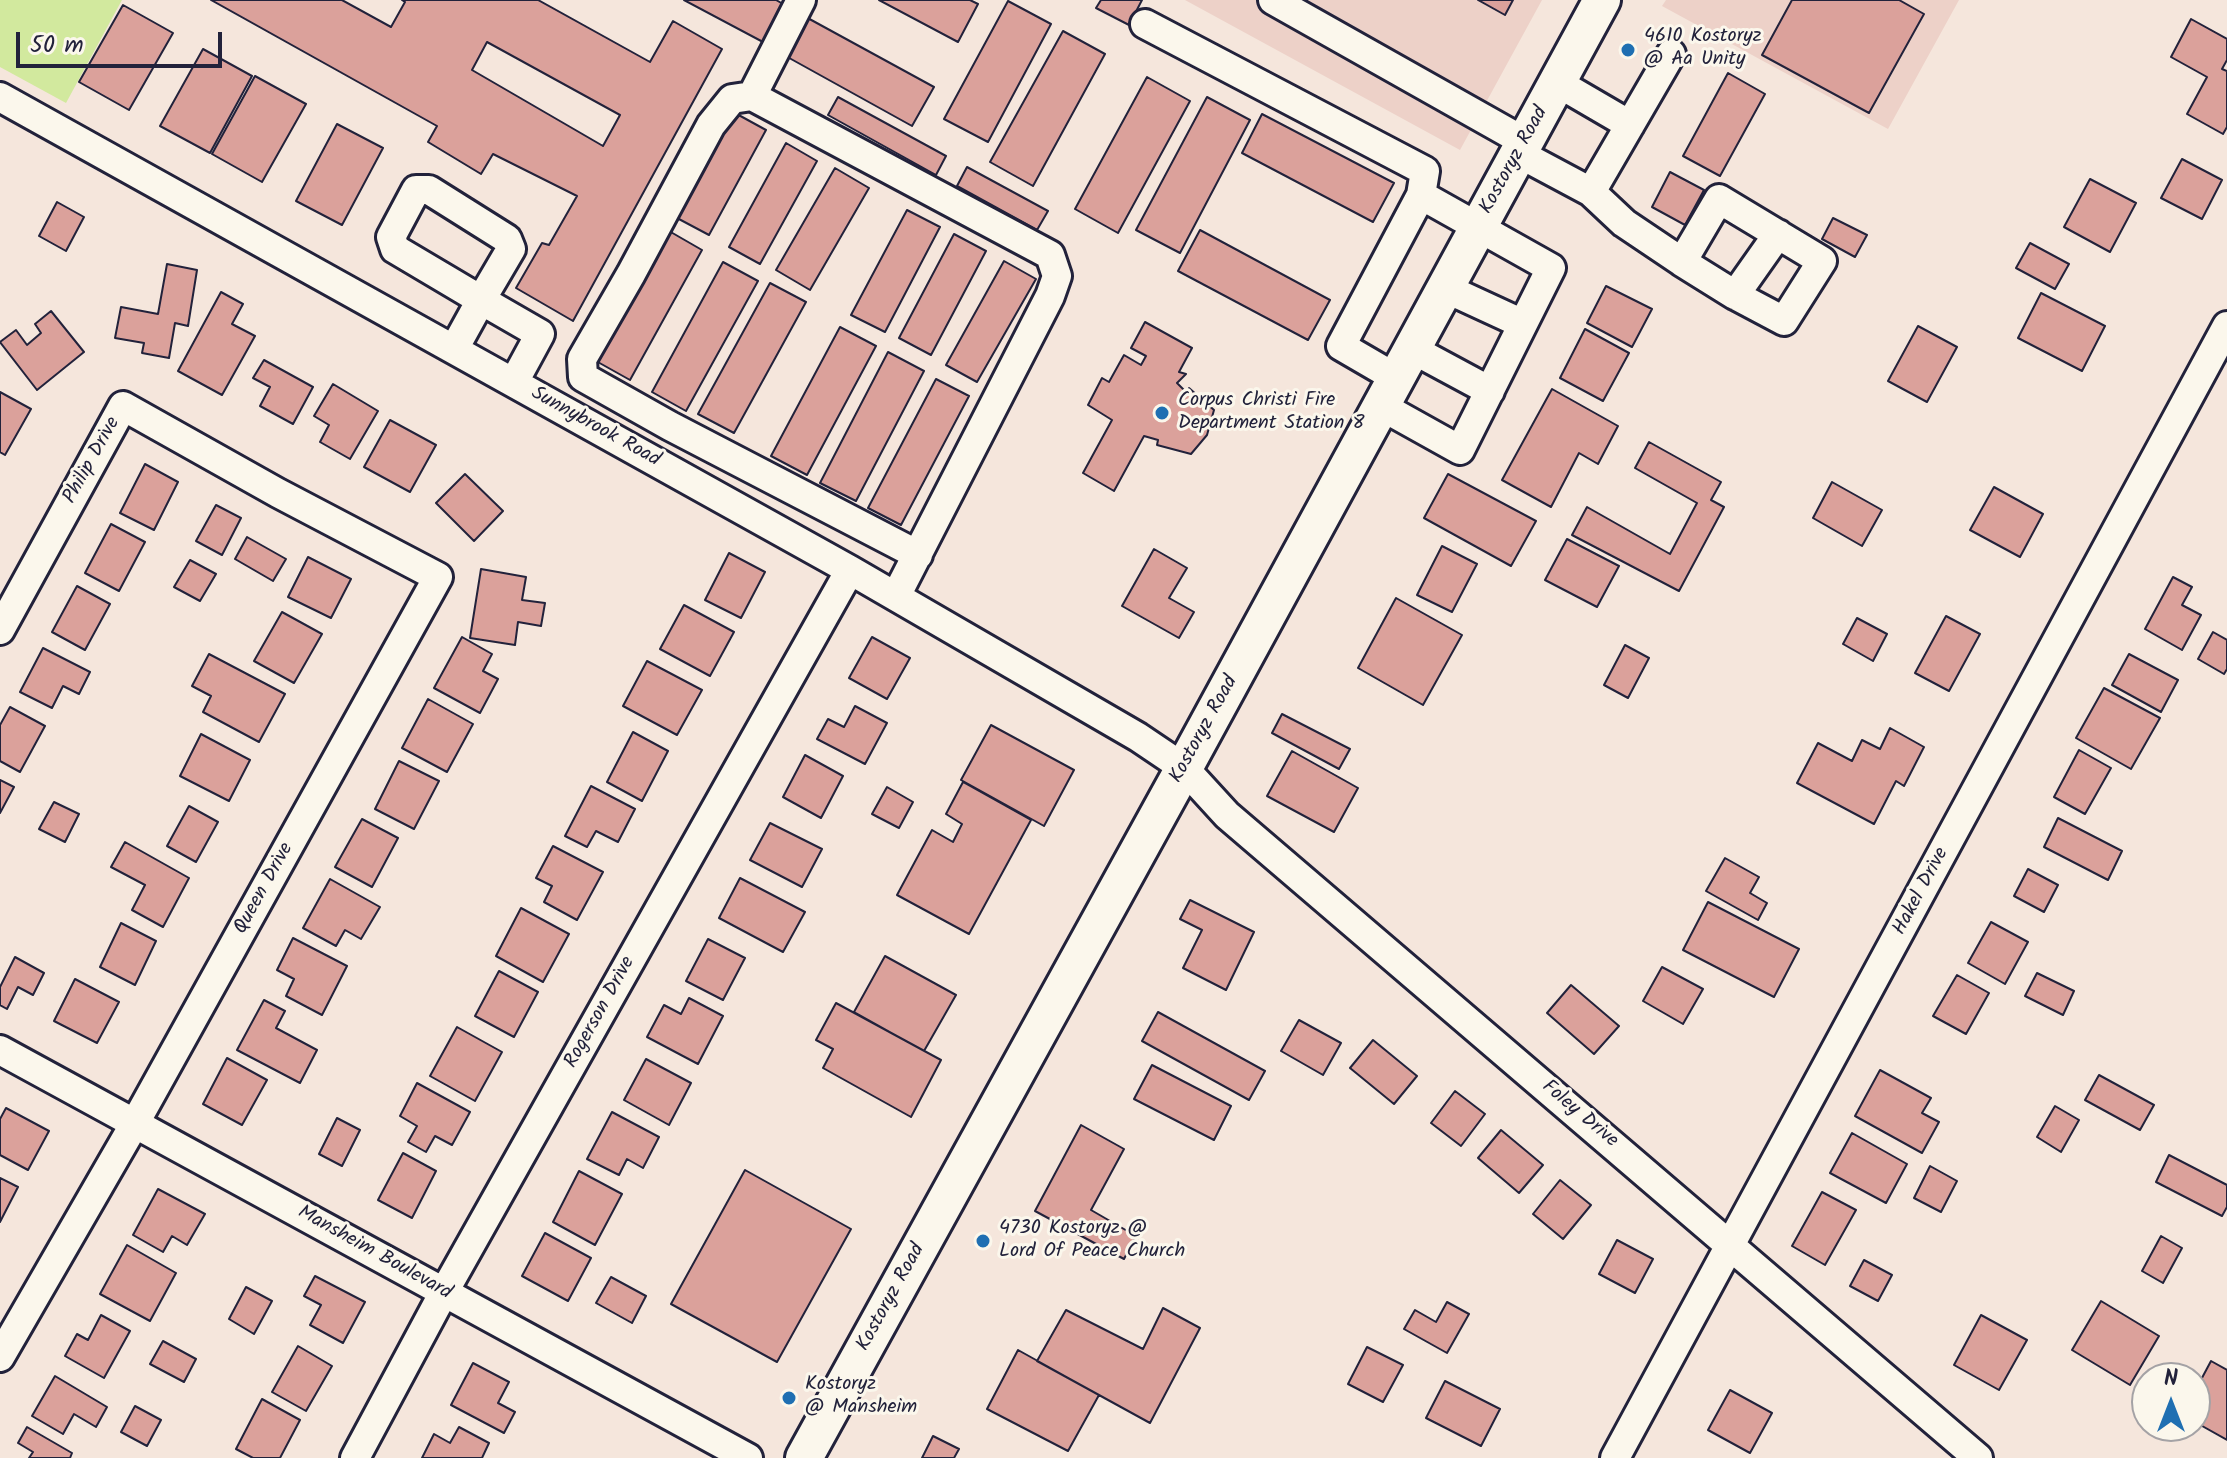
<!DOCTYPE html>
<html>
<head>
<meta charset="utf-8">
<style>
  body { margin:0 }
  #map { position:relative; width:2227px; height:1458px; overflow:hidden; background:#f5e6dc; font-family:Kalam,sans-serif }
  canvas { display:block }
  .north { position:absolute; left:2131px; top:1362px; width:80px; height:80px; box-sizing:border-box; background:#fbf7ec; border:2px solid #a4a2a5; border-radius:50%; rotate:0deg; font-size:22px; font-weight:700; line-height:32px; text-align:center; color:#22223b }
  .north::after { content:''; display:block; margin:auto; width:28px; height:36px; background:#1f6fb2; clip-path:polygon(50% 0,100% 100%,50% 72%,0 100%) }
  .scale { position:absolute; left:16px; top:32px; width:206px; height:36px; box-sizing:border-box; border:4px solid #22223b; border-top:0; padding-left:10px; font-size:24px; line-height:28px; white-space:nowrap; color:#22223b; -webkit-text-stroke:6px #fbf7ec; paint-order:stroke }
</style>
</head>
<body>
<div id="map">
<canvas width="2227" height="1458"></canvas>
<div class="north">N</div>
<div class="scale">50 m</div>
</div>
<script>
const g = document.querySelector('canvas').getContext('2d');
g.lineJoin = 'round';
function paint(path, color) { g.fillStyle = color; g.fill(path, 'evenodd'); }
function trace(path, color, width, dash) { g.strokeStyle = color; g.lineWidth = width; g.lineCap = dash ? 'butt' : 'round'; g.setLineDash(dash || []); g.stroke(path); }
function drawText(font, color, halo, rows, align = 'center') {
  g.font = font + ' Kalam,sans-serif'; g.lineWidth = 6; g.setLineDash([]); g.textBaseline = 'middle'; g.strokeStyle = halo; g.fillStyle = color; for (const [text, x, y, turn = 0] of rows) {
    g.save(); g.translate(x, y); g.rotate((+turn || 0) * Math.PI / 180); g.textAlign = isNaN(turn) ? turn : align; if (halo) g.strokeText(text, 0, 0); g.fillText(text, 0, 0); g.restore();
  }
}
const built = new Path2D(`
  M1185 0H1542L1460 150Z
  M1666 0H1959L1888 129 1662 6Z`);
const green = new Path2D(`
  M0 0H122L66 103 0 67Z`);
const building = new Path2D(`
  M211 0H342L391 27 405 2 402 0H538L650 62 673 21 722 49 573 321 516 288 542 243 549 245 577 196 493 154 481 174 428 142 437 126ZM487 42 620 115 603 146 472 70Z
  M684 0H776L783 4 763 42Z
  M879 0H970L978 4 958 42Z
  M1101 0H1142L1129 25 1096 8Z
  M1478 0H1513L1505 15Z
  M1792 0H1899L1924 14 1869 113 1762 55Z
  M1008 1 1051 24 988 142 944 119Z
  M123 5 173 33 129 110 79 82Z
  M804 16 934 87 912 126 782 54Z
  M2191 19 2227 39V60L2222 69 2227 71V127L2223 134 2187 114 2207 77 2171 57Z
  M1063 31 1105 54 1033 186 990 162Z
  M203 49 252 76 210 153 160 126Z
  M1728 73 1765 94 1720 176 1683 156Z
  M255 76 306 104 262 182 212 154Z
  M1147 77 1190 101 1118 233 1075 209Z
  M838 97 946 156 936 175 828 115Z
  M1207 97 1250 120 1180 253 1136 230Z
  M735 113 766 130 709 235 677 218Z
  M1262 114 1394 183 1373 222 1242 153Z
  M337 124 383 148 342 225 296 201Z
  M786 143 817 161 760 264 729 247Z
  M2182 159 2222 180 2202 219 2161 198Z
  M967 167 1048 211 1037 230 957 186Z
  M835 168 869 188 810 290 776 270Z
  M1670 172 1704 190 1685 225 1652 207Z
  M2090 179 2136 203 2110 252 2064 227Z
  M57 202 84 217 66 251 39 236Z
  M907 210 940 227 885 332 851 315Z
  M1833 218 1867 235 1855 257 1822 239Z
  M1200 230 1330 300 1308 340 1178 271Z
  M669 231 702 250 630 380 596 361Z
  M954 234 986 251 931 355 899 338Z
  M2030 243 2069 264 2055 289 2016 268Z
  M1004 261 1036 279 977 382 946 365Z
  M723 262 758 281 686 411 652 392Z
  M167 264 197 270 188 326 175 323 169 358 142 353 144 343 115 338 121 307 158 314Z
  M770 283 806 302 734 433 698 414Z
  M1606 286 1652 309 1632 347 1587 323Z
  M221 292 243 304 232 324 255 336 222 395 178 371Z
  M2041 293 2105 326 2082 371 2018 338Z
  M51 311 84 352 37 390 0 342 16 330 27 345 41 333 35 324Z
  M1145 322 1192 348 1179 372 1186 374 1177 383 1186 392 1189 388 1214 410 1207 435 1191 454 1157 445 1158 440 1144 436 1114 491 1083 473 1112 420 1088 405 1102 378 1109 382 1124 355 1141 365 1146 356 1131 348Z
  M1918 326 1957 347 1927 402 1888 381Z
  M840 327 876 346 807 475 771 456Z
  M1585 329 1629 353 1603 401 1560 378Z
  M888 352 924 371 856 501 820 483Z
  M264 360 313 387 293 424 260 406 270 387 253 378Z
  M936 379 969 396 901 525 868 508Z
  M333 384 378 411 350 459 320 442 329 425 314 416Z
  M1552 389 1618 426 1598 464 1579 453 1551 507 1502 480Z
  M0 392 31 409 5 455 0 452Z
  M390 420 436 445 410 492 364 467Z
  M1649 442 1721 482 1711 500 1724 507 1679 591 1572 535 1587 507 1670 554 1697 503 1635 468Z
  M145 464 178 482 154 530 120 513Z
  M465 474 503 511 474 541 436 503Z
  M1448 474 1536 521 1511 566 1424 518Z
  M1832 482 1882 510 1862 546 1813 518Z
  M1994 487 2043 514 2020 557 1970 530Z
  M216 505 241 518 222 555 196 541Z
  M111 524 145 542 119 591 85 573Z
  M247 537 286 559 273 581 235 559Z
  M1567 539 1619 566 1597 607 1545 580Z
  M1442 546 1477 564 1452 612 1417 595Z
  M1154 549 1187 568 1169 598 1194 612 1179 638 1122 606Z
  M729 553 765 572 741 618 705 600Z
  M308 557 351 579 331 618 288 597Z
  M190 560 216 574 200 601 174 587Z
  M481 569 526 577 522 600 545 603 541 626 518 622 515 645 470 638Z
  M2173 577 2192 587 2182 605 2201 615 2182 650 2145 629Z
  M77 586 110 604 85 650 52 632Z
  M1396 598 1462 635 1423 705 1358 668Z
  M684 605 734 632 710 676 660 649Z
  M282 612 322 634 294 683 254 661Z
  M1946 616 1980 634 1949 691 1915 673Z
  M1857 618 1887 634 1873 661 1843 644Z
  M2213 632 2227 640V669L2224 674 2198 659Z
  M462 637 492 654 483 671 498 679 480 713 434 688Z
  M872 637 910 658 887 699 849 678Z
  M1625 645 1649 658 1628 698 1604 685Z
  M43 648 90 672 79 694 63 686 52 708 20 692Z
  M209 654 285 694 259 742 203 712 211 696 192 686Z
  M2129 654 2178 680 2161 712 2112 685Z
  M647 661 702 690 677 735 623 706Z
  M2104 688 2160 718 2131 769 2076 738Z
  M428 699 473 724 447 772 402 748Z
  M855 706 887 723 865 764 817 739 828 719 844 727Z
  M10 707 45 726 20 772 0 761V725Z
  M1282 714 1350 749 1339 769 1272 733Z
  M991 725 1074 770 1044 826 961 780Z
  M1890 728 1924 747 1904 786 1896 781 1874 824 1797 783 1818 743 1852 761 1862 740 1880 749Z
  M633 732 668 751 642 801 607 782Z
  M201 734 250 760 229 801 180 776Z
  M2079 750 2111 768 2085 814 2054 797Z
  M1292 751 1358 788 1334 832 1267 796Z
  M805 755 843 776 821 818 783 797Z
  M399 761 439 781 414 829 375 809Z
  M0 780 14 787 0 813Z
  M963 782 1031 820 969 934 897 895 932 830 953 842 962 824 946 814Z
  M591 786 635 809 618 842 596 831 587 847 565 836Z
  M887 787 913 802 899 828 872 814Z
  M54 802 79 814 65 842 39 829Z
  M189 806 218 822 196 862 167 846Z
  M2058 818 2122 851 2108 880 2044 847Z
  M362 819 398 838 372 887 335 867Z
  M770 823 822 849 802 887 750 860Z
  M125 842 189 878 163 927 132 910 145 885 111 867Z
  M553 846 603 872 577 920 544 902 552 886 536 878Z
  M1725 858 1759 877 1750 893 1767 903 1758 920 1706 891Z
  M2028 869 2058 885 2044 912 2014 896Z
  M740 878 805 912 783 952 719 918Z
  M330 879 380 907 361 939 345 930 336 946 303 928Z
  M1190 900 1254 932 1226 990 1183 968 1202 930 1180 919Z
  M1708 902 1799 949 1774 997 1683 950Z
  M521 908 569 934 543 982 496 956Z
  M1991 922 2028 942 2005 984 1968 963Z
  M121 923 156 941 135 985 100 967Z
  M293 938 347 966 322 1015 286 996 294 979 277 970Z
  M708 939 745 958 723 1000 686 981Z
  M885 956 956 995 924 1051 854 1012Z
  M15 957 44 973 33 995 18 987 7 1009 0 1005V987Z
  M1662 967 1703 989 1683 1024 1643 1001Z
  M499 971 538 992 514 1037 475 1016Z
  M2037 973 2074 991 2063 1015 2025 996Z
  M1957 975 1989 993 1966 1034 1933 1016Z
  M75 979 119 1002 97 1043 54 1021Z
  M1571 985 1619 1026 1594 1054 1547 1013Z
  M689 998 723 1016 698 1064 647 1037 664 1005 681 1014Z
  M264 1000 285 1011 276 1028 317 1050 300 1083 237 1050Z
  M836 1003 941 1060 911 1117 823 1068 833 1049 816 1040Z
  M1158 1012 1265 1071 1249 1100 1142 1041Z
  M1299 1020 1341 1043 1323 1075 1281 1051Z
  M457 1027 502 1052 475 1101 430 1076Z
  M1373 1040 1417 1076 1394 1104 1350 1068Z
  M227 1058 267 1080 242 1125 203 1104Z
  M646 1059 691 1083 669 1125 624 1100Z
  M1152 1065 1231 1106 1214 1140 1134 1099Z
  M1880 1070 1931 1098 1922 1113 1939 1122 1922 1153 1855 1116Z
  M2099 1075 2154 1105 2140 1130 2085 1100Z
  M417 1083 470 1112 452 1145 435 1136 426 1152 408 1142 417 1126 400 1116Z
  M1455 1091 1485 1114 1461 1146 1431 1123Z
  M2055 1106 2079 1120 2061 1152 2037 1137Z
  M6 1108 49 1131 28 1170 0 1155V1119Z
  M612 1112 659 1137 643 1168 627 1159 619 1175 587 1159Z
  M337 1118 360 1130 342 1166 319 1154Z
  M1081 1125 1124 1149 1091 1210 1136 1236 1124 1259 1035 1211Z
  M1501 1130 1543 1165 1519 1193 1478 1158Z
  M1852 1133 1907 1164 1886 1203 1830 1173Z
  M403 1153 436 1171 412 1218 378 1200Z
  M2169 1155 2227 1185V1207L2222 1216 2156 1182Z
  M1930 1166 1957 1181 1941 1212 1914 1198Z
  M745 1170 851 1229 777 1362 671 1304Z
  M579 1171 622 1194 595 1245 553 1222Z
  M0 1178 18 1187 0 1222Z
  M1560 1180 1591 1205 1563 1239 1533 1214Z
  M158 1189 205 1214 187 1245 172 1236 163 1252 133 1235Z
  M1822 1192 1856 1210 1825 1265 1792 1246Z
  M545 1233 591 1258 568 1301 522 1276Z
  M2161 1236 2182 1248 2163 1283 2142 1271Z
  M1617 1240 1653 1259 1635 1293 1599 1274Z
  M127 1245 176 1273 150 1321 100 1294Z
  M1864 1260 1892 1275 1878 1301 1850 1286Z
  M315 1276 365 1302 343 1343 310 1325 321 1305 304 1296Z
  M611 1277 646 1296 632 1323 596 1303Z
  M246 1287 272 1301 254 1334 229 1319Z
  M2101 1301 2159 1336 2130 1385 2072 1350Z
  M1447 1302 1469 1314 1447 1353 1404 1329 1415 1310 1436 1322Z
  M1163 1308 1200 1328 1150 1423 1037 1361 1066 1310 1143 1349Z
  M101 1315 130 1331 104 1378 65 1356 77 1334 88 1340Z
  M1981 1315 2027 1340 1999 1390 1954 1365Z
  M163 1341 196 1359 184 1382 150 1364Z
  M298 1346 332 1366 306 1411 272 1392Z
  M1367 1347 1403 1365 1383 1402 1348 1384Z
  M1018 1350 1099 1395 1068 1451 987 1409Z
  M2211 1361 2227 1370V1440L2195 1422V1391Z
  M473 1363 509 1382 498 1403 515 1412 504 1433 451 1405Z
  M55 1376 107 1407 96 1427 74 1414 63 1434 32 1416Z
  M1445 1381 1500 1409 1481 1446 1426 1418Z
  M1730 1390 1772 1413 1750 1453 1708 1430Z
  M262 1399 300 1420 280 1458H253L236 1449Z
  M135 1406 161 1420 147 1446 121 1432Z
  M27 1427 72 1453 70 1458H29L33 1452 18 1443Z
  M459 1427 489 1443 482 1458H422L434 1434 450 1443Z
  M933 1436 959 1449 954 1458H922Z`);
const minor = new Path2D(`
  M1273 0 1525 142
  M1145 24 1425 171 1421 195
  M1558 83 1630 125
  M752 96 801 0
  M0 97 850 570 1138 737 1184 768 1227 815 1978 1458
  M1518 153 1591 192 1671 54
  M416 190H429L507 239 511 249 481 300 395 249 391 237Z
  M1591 192 1624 223 1682 262 1719 199 1822 261 1784 321 1735 295 1682 262
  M1445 288 1523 324
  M1735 295 1778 234
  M454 349 481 300 540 334 514 382
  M1412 349 1490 391
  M1381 406 1460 450 1551 268 1421 195 1341 346 1396 378
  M896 596 1050 296 1057 276 1050 255 752 96 732 99 711 125 631 274 582 359 583 377 670 426 918 555
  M0 630 123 406 278 493 438 577 135 1123 0 1357
  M0 1050 748 1458
  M355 1458 444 1292 850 570
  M1615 1458 2227 326`);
const major = new Path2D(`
  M804 1458 1184 768 1602 0`);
const markers = [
  [1628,50,8,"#1f6fb2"],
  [1162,413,8,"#1f6fb2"],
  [983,1241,8,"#1f6fb2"],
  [789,1398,8,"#1f6fb2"]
];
const poiNames = [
  ["4610 Kostoryz",1644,38],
  ["@ Aa Unity",1644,61],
  ["Corpus Christi Fire",1178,402],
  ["Department Station 8",1178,425],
  ["4730 Kostoryz @",999,1230],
  ["Lord Of Peace Church",999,1253],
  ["Kostoryz",805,1386],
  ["@ Mansheim",805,1409]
];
const streetNames = [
  ["Kostoryz Road",1515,161,-61],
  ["Sunnybrook Road",595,428,29],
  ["Philip Drive",93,461,-61],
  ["Kostoryz Road",1205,730,-61],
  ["Queen Drive",265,889,-61],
  ["Hakel Drive",1922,892,-62],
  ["Rogerson Drive",601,1013,-61],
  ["Foley Drive",1579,1115,40],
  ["Mansheim Boulevard",374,1254,29],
  ["Kostoryz Road",892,1298,-61]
];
paint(built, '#edd1c8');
paint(green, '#d2e99e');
paint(building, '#dba19b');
trace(building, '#22223b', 2);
trace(minor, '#22223b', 34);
trace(major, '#22223b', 42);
trace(minor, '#fbf7ec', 28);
trace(major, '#fbf7ec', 36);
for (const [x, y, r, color] of markers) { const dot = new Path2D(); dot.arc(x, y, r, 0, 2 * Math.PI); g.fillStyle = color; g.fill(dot); trace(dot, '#fbf7ec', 3); }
drawText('20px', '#22223b', '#fbf7ec', poiNames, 'left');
drawText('20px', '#22223b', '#fbf7ec', streetNames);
</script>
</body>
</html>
